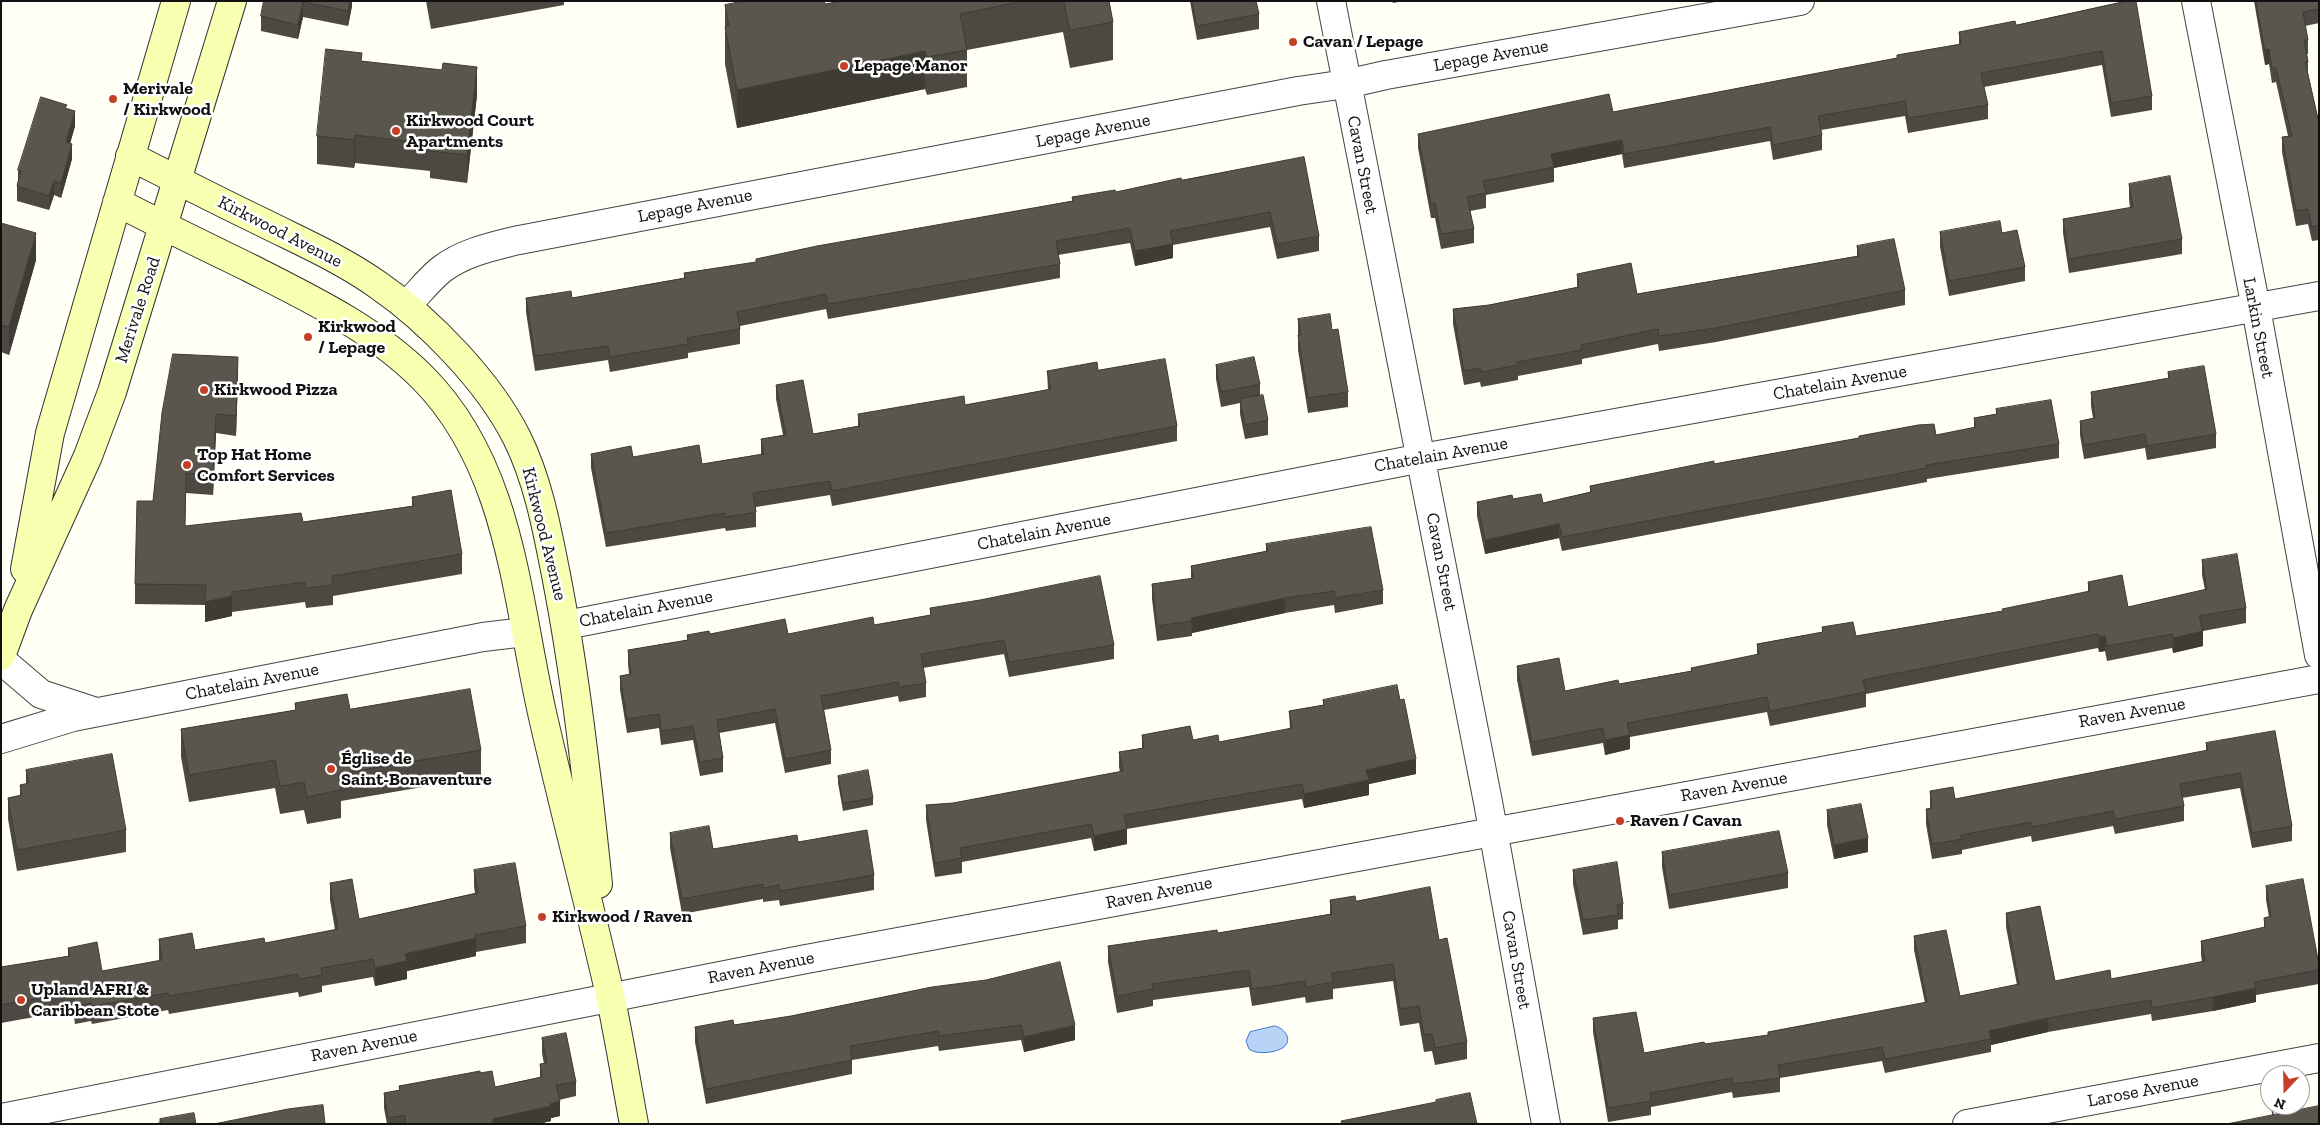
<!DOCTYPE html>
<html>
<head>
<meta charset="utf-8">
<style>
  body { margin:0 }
  #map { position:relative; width:2320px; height:1125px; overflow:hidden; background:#fffff5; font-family:"Zilla Slab",serif }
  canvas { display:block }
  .frame { position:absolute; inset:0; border:2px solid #111; pointer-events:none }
  .north { position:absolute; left:2260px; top:1065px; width:50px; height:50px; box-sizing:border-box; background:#fff; border:1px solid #a0a0a0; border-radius:50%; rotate:201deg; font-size:14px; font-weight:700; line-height:20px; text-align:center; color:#111 }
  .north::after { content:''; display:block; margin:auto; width:18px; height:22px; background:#c43f26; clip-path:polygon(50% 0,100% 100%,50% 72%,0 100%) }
</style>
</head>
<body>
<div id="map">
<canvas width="2320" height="1125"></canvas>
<div class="frame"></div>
<div class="north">N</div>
</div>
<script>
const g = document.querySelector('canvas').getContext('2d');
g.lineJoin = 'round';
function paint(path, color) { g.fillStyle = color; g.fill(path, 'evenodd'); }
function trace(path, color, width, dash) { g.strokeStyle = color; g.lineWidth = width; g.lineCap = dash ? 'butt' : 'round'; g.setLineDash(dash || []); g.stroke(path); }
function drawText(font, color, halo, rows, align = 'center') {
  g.font = font + ' "Zilla Slab",serif'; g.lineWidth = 5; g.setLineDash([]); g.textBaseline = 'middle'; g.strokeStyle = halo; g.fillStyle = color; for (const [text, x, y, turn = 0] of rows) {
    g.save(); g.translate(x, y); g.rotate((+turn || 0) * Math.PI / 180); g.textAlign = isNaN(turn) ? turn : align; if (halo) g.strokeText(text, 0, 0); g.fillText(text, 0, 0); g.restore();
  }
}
const water = new Path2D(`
  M1275 1026C1284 1028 1293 1039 1284 1047 1276 1053 1256 1055 1249 1049L1246 1041 1250 1032Z`);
const service = new Path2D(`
  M2280 1105 2284 1124`);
const minor = new Path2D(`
  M1331 1 1488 802 1546 1124
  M2196 1 2256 308 2319 655
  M406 306C418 294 429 279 442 269 463 253 490 247 514 241L1298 91 1346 84 1386 75 1800 1
  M566 625 1422 458 2319 296
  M1 660 41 694 96 712
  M1 739 73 717 483 637 525 632
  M1 1118 801 960 2319 679
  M1967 1124 2319 1058`);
const secondary = new Path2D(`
  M130 156C175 179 220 202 266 224 304 243 343 260 378 285 429 320 489 382 517 438 538 480 547 529 556 575 576 677 587 780 598 884
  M117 202C161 225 205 246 250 268 311 299 374 329 423 378 512 468 516 600 543 717 564 810 589 902 610 995 619 1037 626 1081 634 1124
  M25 569 50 433 176 1
  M1 656 18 610 88 456 112 392 232 1`);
const wall = new Path2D(`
  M264 1H352V6L348 26 303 17 298 39 261 31V16Z
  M426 1H565H564V5L431 29Z
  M842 1H1109L1113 22V60L1070 68 1063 32 967 50V87L927 95 925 89 737 128 725 64V5L825 4Z
  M1190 1H1256L1259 14V29L1197 40Z
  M1392 1H1404L1393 3Z
  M2127 1 2152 96V110L2111 117 2102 65 1984 87 1988 105V119L1908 133 1905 116 1821 130 1822 135V150L1773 160 1770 141 1624 168 1622 154 1554 168V182L1486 195V208L1470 211 1474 229V243L1441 249 1435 218H1431L1418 148V134L1613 112 1897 58V55L1959 45V32L2016 25Z
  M2254 1H2319V23L2305 26 2308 40V54H2307L2308 62V73L2319 123V240L2312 241 2308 224 2296 226 2282 152V137L2288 136 2276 82 2272 83 2269 64 2265 65Z
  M362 61 477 95 467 183 430 178V171L355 163 354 168 317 164V136Z
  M67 109 75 126 70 144 72 159 61 198 54 195 49 210 17 201V186L18 180V170Z
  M1304 157 1319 236V251L1277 259 1270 227 1173 245V258L1135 266 1130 243 1058 255 1060 264V278L828 319 826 309 740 326V344L688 353V358L610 372 608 360 535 371 526 312V298H572L684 278V273L756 262V259L1072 201V197L1116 192 1182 180Z
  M2129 184 2182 239V254L2069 273 2063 233V219L2130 208 2129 199Z
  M1 223 36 260 9 355 1 352Z
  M1940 232 2002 233 2025 267V281L1949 296 1940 247Z
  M1857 246 1905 290V305L1716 342 1659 351 1658 344 1582 359V364L1518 376V380L1481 387 1480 382 1464 385 1453 324V309L1489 305 1577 287V274L1637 294 1857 256Z
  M1298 319 1332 330 1348 392V407L1308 413 1298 350Z
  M1216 365 1260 384V395L1268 420V435L1245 439 1240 414V403L1221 407 1216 379Z
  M1098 370 1177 426V441L832 506 830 495 756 507V527L726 531 725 528 606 547 591 468V454L633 457 702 464 761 454V439L783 435 776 399V385L813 434 858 426V414L965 405 1048 390 1047 371Z
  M2168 372 2216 434V448L2147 460 2145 448 2084 459 2080 435V421L2093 418 2091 406V392L2168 378Z
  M238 377 236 436 216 433 213 495 186 493 185 526 303 522 412 506V497L462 554V574L333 596V605L306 608 305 602 232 612V616L205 622V605L135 604V584L153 501Z
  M1996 409 2059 444V458L1927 479V482L1562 551 1559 538 1485 554 1477 516V502L1513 499 1543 503 1590 492V486L1859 438 1936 435 1974 428V418L1996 414Z
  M1266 544 1383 590V604L1335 613 1334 605 1285 613 1192 633V636L1157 641 1152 599V584L1191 579V566L1266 551Z
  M2202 560 2246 608V623L2203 631V646L2173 653 2172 648 2107 661 2105 651 2099 652 2098 648 1866 694V707L1770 726 1767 712 1630 737V749L1605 755 1603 743 1532 756 1517 680V666L1565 691 1619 684 1691 671V668L1757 655V644L1822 632V627L1856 636 2002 611 2088 592V582L2128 607 2205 590 2202 575Z
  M930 608 1114 645V659L1009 677 1004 654 923 668 926 683V697L899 702 898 696 824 710 831 750V764L785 773 775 723 719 733 723 758V772L700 776 693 740 661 745 659 728 627 733 620 690V676L629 674 628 664V650L687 640V635L710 634H788L874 625 930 615Z
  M1323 700 1416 774 1369 784V795L1304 808 1302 799 1127 829V844L1094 851 1091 838 962 862V873L935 877 926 820V805L953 803 1120 772 1119 767V752L1142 748V735L1219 742 1290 729 1289 711 1323 705Z
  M295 703 350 709 481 750V777L341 801V818L307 824 304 810 280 814 275 788 189 802 181 757V729L295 710Z
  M2275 731 2292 826V841L2252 848 2240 788 2182 798 2184 806V821L2115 834 2113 826 2032 842 2031 836 1962 850V854L1932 859 1926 824V809H1930V791L1955 799 2206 751V743Z
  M26 770 126 830V852L17 871 8 819V798L20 795V785L26 784Z
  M838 776 873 798V805L843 811 838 783Z
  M1827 810 1868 852 1834 859 1827 825Z
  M670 833 713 849 798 842 874 875V890L780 906 779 900 763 902V899L682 914 670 848Z
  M1662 852 1788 873V888L1669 909 1662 867Z
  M474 870 526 926V943L476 952V956L407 971V979L375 986 373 977 322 986V992L299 997 298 992 169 1014 168 1010 92 1024 91 1021 75 1024 73 1010 1 1023V967L68 956V948L102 971 159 961V939L195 950 265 943 335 930 330 900V883L359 919 475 893 474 887Z
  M1573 870 1623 904V919L1618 920V929L1583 935 1573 884Z
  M2266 886 2319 965V984L2256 995V1002L2213 1011 2152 1021 2151 1014 2048 1032 1991 1045V1052L1885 1073 1882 1061 1780 1078V1092L1733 1098 1732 1092 1651 1107V1115L1608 1122 1593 1032V1018L1644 1053 1768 1035V1032L1925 1003 1914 950V936L1960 996 2017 985 2006 927V913L2055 981 2111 979 2202 962 2201 955V941L2264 928V918L2269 917 2266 900Z
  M1330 900 1356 901 1439 940 1467 1042V1059L1435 1065 1432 1051 1424 1052 1419 1023 1400 1026 1393 981 1333 989V999L1306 1003 1305 997 1252 1006 1249 987 1153 1000V1006L1117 1013 1108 962V946L1218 933 1330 914Z
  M932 987 1075 1040 1024 1052 1021 1040 939 1051 938 1046 852 1060V1074L706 1104 695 1042V1027L734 1025 791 1016Z
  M542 1038 576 1082V1096L559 1100 560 1116 551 1118V1121L538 1124H387L384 1108V1093L399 1091V1086L480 1073 495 1087 540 1077V1064H544L542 1053Z`);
const shadedWall = new Path2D(`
  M350 1H352V6L348 26V11Z
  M303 2V17L298 39V25Z
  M2269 49V64L2265 65V50Z
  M925 51V89L737 128V90Z
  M477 67V95L467 183V155Z
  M75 111V126L66 157V142Z
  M355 135V163L354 168V140Z
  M1622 140V154L1554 168 1551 154Z
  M72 144V159L61 198V183Z
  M54 181V195L49 210V196Z
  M36 233V260L9 355V327Z
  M1173 244V258L1135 266V251Z
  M238 357V377L236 436V416Z
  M216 414V433L213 495V475Z
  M1559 524V538L1485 554V540Z
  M232 596V616L205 622V602Z
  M1285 598V613L1192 633 1191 618Z
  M2203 631V646L2173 653V638Z
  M2105 636V651L2099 652V637Z
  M1630 735V749L1605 755V740Z
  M1416 759V774L1369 784V795L1304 808V794L1366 770Z
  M1127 829V844L1094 851V836Z
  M1868 838V852L1834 859V845Z
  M476 938V956L407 971V979L375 986V968L405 954Z
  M2256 988V1002L2213 1011V997Z
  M2048 1018V1032L1991 1045V1039L1989 1031Z
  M1075 1025V1040L1024 1052V1037Z
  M560 1101V1116L551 1118V1121L538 1124H493V1119Z`);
const building = new Path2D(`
  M264 1H350L348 11 303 2 298 25 261 16Z
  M744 1H824L825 4 842 1H1024L960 14 967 50 927 57 925 51 737 90 725 27 729 25 725 5Z
  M1064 1H1109L1113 22 1070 30Z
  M1192 1H1256L1259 14 1197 26Z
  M2127 1H2136L2152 96 2111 103 2102 51 1981 73 1988 105 1908 118 1905 101 1818 116 1822 135 1773 145 1770 127 1624 154 1622 140 1551 154 1554 167 1483 181 1486 193 1467 197 1474 229 1441 234 1435 203 1431 204 1418 134 1609 94 1613 112 1897 58V55L1961 44 1959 32 2015 21 2016 25Z
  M2256 1H2319V9L2303 12 2308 40H2304L2308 62H2305L2319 123V225L2312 227 2308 209 2296 211 2282 137 2292 136 2276 68H2272L2269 49 2265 50Z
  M326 49 362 53 361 61 442 70 443 63 477 67 467 155 430 151 431 144 355 135 354 140 317 136Z
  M41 97 67 105 65 108 75 111 66 142 72 144 61 183 54 181 49 196 17 186 21 171 18 170Z
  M1304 157 1319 236 1277 244 1270 212 1170 231 1173 244 1135 251 1130 228 1056 241 1060 264 828 304 826 294 737 312 740 329 687 338 688 344 610 357 608 346 535 356 526 298 571 291 572 298 685 278 684 273 756 262V259L817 246 1073 201 1072 197 1115 190 1116 192 1181 178 1182 180Z
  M2170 176 2182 239 2069 259 2063 219 2133 207 2129 184Z
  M2000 221 2002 233 2017 230 2025 267 1949 281 1940 232Z
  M1 223 36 233 9 327 1 325Z
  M1894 239 1905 290 1716 328 1659 336 1658 329 1581 345 1582 350 1517 362 1518 365 1481 372 1480 368 1464 371 1453 309 1489 305 1579 287 1577 274 1631 263 1637 294 1859 256 1857 246Z
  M1330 314 1332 330 1338 329 1348 392 1308 398 1298 335H1301L1298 319Z
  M173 354 238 357 236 416 216 414 213 475 186 473 185 526 301 513 303 522 414 506 412 497 451 490 462 554 332 576 333 585 306 588 305 582 232 592V596L205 602 206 585 135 584 137 501H153L162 413Z
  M1254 357 1260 384 1221 392 1216 365Z
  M1165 359 1177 426 832 491 830 481 753 493 756 512 726 517 725 513 606 533 591 454 631 446 633 457 699 445 702 464 764 454 761 439 786 435 776 385 803 380 813 434 860 426 858 414 964 396 965 405 1051 389 1047 371 1097 362 1098 370Z
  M2204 366 2216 434 2147 446 2145 434 2084 445 2080 421 2095 418 2091 392 2169 378 2168 372Z
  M1263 395 1268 420 1245 425 1240 399Z
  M2051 400 2059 444 1926 465 1927 468 1562 537 1559 524 1485 540 1477 502 1512 495 1513 499 1541 494 1543 503 1591 492 1590 486 1714 461V464L1859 438V436L1918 425 1934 424 1936 435 1976 427 1974 418 1997 414 1996 409Z
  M1371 527 1383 590 1335 598 1334 591 1285 598 1191 618 1192 621 1157 626 1152 584 1194 578 1191 566 1268 551 1266 544Z
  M2237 554 2246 608 2199 616 2203 631 2173 638 2172 634 2107 646 2105 636 2099 637 2098 634 1863 680 1866 692 1770 711 1767 697 1627 723 1630 735 1605 740 1603 728 1532 742 1517 666 1559 658 1565 691 1618 680 1619 684 1692 671 1691 668 1759 654 1757 644 1823 632 1822 627 1853 622 1856 636 2003 611 2002 609 2090 591 2088 582 2122 575 2128 607 2207 589 2202 560Z
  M1100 576 1114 645 1009 662 1004 640 921 654 926 683 899 687 898 682 821 696 831 750 785 759 775 709 717 720 723 758 700 762 693 726 661 731 659 714 627 719 620 676 631 674 628 650 688 640 687 635 709 631 710 634 785 619 788 634 873 617 874 625 931 615 930 608 980 600Z
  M1397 685 1400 700 1404 699 1416 759 1366 770 1369 780 1304 794 1302 784 1124 815 1127 829 1094 836 1091 824 960 848 962 858 935 863 926 805 953 803 1123 771 1119 752 1144 748 1142 735 1190 726 1193 740 1218 735 1219 742 1292 728 1289 711 1324 705 1323 700Z
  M470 689 481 750 338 774 341 790 307 797 304 782 280 786 275 760 189 775 181 729 296 710 295 703 347 694 350 709Z
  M2275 731 2292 826 2252 833 2240 773 2180 784 2184 806 2115 819 2113 811 2032 827 2031 822 1961 835 1962 839 1932 844 1926 809 1932 808 1930 791 1953 787 1955 799 2208 750 2206 743Z
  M112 754 126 830 17 850 8 798 22 795 20 785 29 783 26 770Z
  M868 770 873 798 843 803 838 776Z
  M1861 804 1868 838 1834 845 1827 810Z
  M709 826 713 849 797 835 798 842 867 830 874 875 780 891 779 885 763 888V884L682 899 670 833Z
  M1779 831 1788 873 1669 895 1662 852Z
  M1617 862 1623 904 1617 905 1618 915 1583 920 1573 870Z
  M515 863 526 926 475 935 476 938 405 954 407 961 375 968 373 959 321 968 322 975 299 979 298 974 169 996 168 993 92 1006 91 1003 75 1006 73 992 1 1005V967L70 956 68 948 97 942 102 971 162 960 159 939 192 933 195 950 264 938 265 943 338 929 330 883 352 879 359 919 478 893 474 870Z
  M2303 879 2319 965V970L2254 982 2256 988 2213 997 2152 1008 2151 1000 2048 1018 1989 1031 1991 1039 1885 1059 1882 1047 1778 1065 1780 1078 1733 1084 1732 1078 1650 1093 1651 1101 1608 1108 1593 1018 1636 1012 1644 1053 1704 1042 1705 1044 1768 1035V1032L1927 1002 1914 936 1946 930 1960 996 2019 984 2006 913 2040 906 2055 981 2110 970 2111 979 2205 961 2201 941 2265 927 2264 918 2271 916 2266 886Z
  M1430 887 1439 940 1447 938 1467 1042 1435 1048 1432 1034 1424 1035 1419 1006 1400 1009 1393 964 1332 973 1333 982 1306 987 1305 981 1252 989 1249 970 1152 984 1153 989 1117 996 1108 946 1217 930 1218 933 1332 914 1330 900 1355 896 1356 901Z
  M1060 962 1075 1025 1024 1037 1021 1025 939 1036 938 1031 850 1046 852 1060 706 1089 695 1027 733 1020 734 1025 791 1016 932 987 986 980Z
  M566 1033 576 1082 556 1085 560 1101 550 1104 551 1106 493 1119V1123L489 1124H406L405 1115 388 1118 384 1093 400 1090 399 1086 480 1071V1073L492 1071 495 1087 542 1077 540 1064 547 1063 542 1038Z
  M1470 1093 1477 1124H1338L1342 1123 1341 1121 1436 1102V1100Z
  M323 1105 325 1124H214L288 1109Z
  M2319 1106V1124H2227Z
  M194 1113 196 1124H153L160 1123V1119Z`);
const markers = [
  [1293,42,5,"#c43f26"],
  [844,66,5,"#c43f26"],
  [113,99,5,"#c43f26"],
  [396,131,5,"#c43f26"],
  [308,337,5,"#c43f26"],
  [204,390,5,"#c43f26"],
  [187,465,5,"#c43f26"],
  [331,769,5,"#c43f26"],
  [1620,821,5,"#c43f26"],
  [542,917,5,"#c43f26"],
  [21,1000,5,"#c43f26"]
];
const poiNames = [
  ["Cavan / Lepage",1303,42],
  ["Lepage Manor",854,66],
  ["Merivale",123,89],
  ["/ Kirkwood",123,110],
  ["Kirkwood Court",406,121],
  ["Apartments",406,142],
  ["Kirkwood",318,327],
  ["/ Lepage",318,348],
  ["Kirkwood Pizza",214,390],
  ["Top Hat Home",197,455],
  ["Comfort Services",197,476],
  ["Église de",341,759],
  ["Saint-Bonaventure",341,780],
  ["Raven / Cavan",1630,821],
  ["Kirkwood / Raven",552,917],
  ["Upland AFRI &",31,990],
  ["Caribbean Stote",31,1011]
];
const streetNames = [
  ["Lepage Avenue",1491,56,-10],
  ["Lepage Avenue",1093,131,-11],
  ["Cavan Street",1362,165,79],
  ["Lepage Avenue",695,206,-11],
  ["Kirkwood Avenue",280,232,27],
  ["Merivale Road",138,310,-72],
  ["Larkin Street",2258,328,79],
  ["Chatelain Avenue",1840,383,-10],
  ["Chatelain Avenue",1441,455,-10],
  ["Chatelain Avenue",1044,532,-11],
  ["Kirkwood Avenue",544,534,76],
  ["Cavan Street",1441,562,79],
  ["Chatelain Avenue",646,609,-11],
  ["Chatelain Avenue",252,682,-11],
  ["Raven Avenue",2132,713,-10],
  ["Raven Avenue",1734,787,-10],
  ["Raven Avenue",1159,893,-11],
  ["Cavan Street",1516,960,80],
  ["Raven Avenue",761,968,-11],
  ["Raven Avenue",364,1046,-11],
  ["Larose Avenue",2143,1091,-11]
];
paint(water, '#b9d3f7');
trace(water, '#3e78cf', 1);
trace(service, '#444', 19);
trace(minor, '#444', 30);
trace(secondary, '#333', 30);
trace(service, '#fff', 16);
trace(minor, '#fff', 28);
trace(secondary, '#f7ffb0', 28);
paint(wall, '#4d4942');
paint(shadedWall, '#3f3c36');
paint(building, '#5a554d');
trace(building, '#3f3c36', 1);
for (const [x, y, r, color] of markers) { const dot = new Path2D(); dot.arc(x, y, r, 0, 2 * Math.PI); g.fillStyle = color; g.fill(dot); trace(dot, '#fff', 2); }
drawText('bold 18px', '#111', '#fff', poiNames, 'left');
drawText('18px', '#111', '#fff', streetNames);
</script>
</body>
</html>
